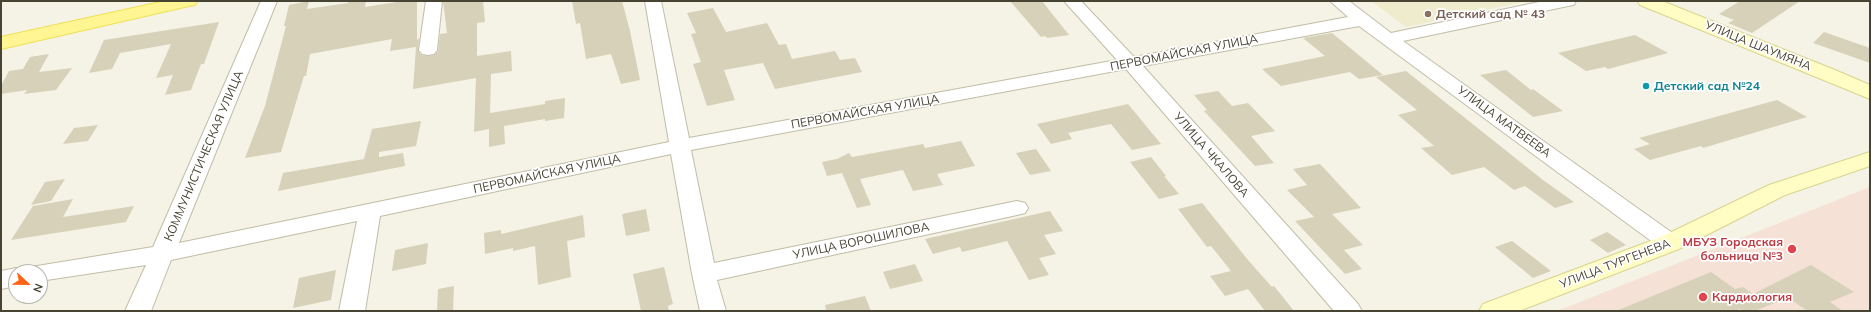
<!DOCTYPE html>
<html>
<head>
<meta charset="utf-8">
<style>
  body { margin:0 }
  #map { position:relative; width:1871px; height:312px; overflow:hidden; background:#f4f3e5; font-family:Mulish,sans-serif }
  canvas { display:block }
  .frame { position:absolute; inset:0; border:2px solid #484434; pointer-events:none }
  .north { position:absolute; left:8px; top:264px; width:40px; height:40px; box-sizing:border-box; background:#fff; border:1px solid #b6b4ae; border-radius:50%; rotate:112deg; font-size:11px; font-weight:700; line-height:16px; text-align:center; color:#484434 }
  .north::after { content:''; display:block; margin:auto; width:14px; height:18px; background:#ff6311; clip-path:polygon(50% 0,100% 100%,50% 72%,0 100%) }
</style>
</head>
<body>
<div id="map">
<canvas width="1871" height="312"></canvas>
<div class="frame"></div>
<div class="north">N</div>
</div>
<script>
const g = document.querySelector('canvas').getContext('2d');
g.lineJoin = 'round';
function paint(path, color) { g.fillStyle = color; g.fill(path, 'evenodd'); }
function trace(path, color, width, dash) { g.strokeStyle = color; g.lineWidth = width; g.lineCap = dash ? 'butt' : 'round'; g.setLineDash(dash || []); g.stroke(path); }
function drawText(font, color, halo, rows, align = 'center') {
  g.font = font + ' Mulish,sans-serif'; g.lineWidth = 3.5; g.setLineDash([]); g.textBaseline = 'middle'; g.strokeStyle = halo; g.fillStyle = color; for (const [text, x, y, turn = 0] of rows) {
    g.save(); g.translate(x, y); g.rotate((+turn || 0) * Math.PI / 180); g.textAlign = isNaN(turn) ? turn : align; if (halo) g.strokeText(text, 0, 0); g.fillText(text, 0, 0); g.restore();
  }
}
const education = new Path2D(`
  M1371 1H1527L1406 27Z`);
const medical = new Path2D(`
  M1870 187V311H1557Z`);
const building = new Path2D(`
  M309 1 307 9 348 3V1H366L365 7 403 1H417V40L419 38 418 50 421 55 428 56 434 55 438 51 440 34 447 33 443 1H483L485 22 477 23V56L511 51 512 71 491 74 490 113 545 104V101L565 98 564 118 545 121V119L504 126 505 144 489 147V129L474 132 476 78 413 89 416 47 390 51 392 39 310 54 306 76H304L281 152 245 158 265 106 286 26H284L289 5Z
  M572 1H622L630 31 640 80 621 84 611 54 586 59 580 23 576 24Z
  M1010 1H1042L1069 35 1047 38 1045 36 1041 37Z
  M1740 1H1800L1752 33 1728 23 1734 20 1719 14Z
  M713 8 726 32 767 23 779 45 786 44 792 59 835 51 840 60 855 58 862 72 775 89 763 63 724 70 735 100 707 106 693 64 701 62 691 34 696 33 687 13Z
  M219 22 204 64H201L191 90 165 95 173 75 156 78 171 44 120 53 112 69 89 73 104 40Z
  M1824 32 1870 48V63L1813 43Z
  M1332 33 1383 75 1359 79 1350 72 1281 86 1262 69 1325 56 1303 38Z
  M1635 35 1668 53 1608 69 1605 67 1586 71 1558 53Z
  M49 54 39 72 72 68 56 90 24 94 27 90 1 94V86L9 71 23 69 30 57Z
  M1506 70 1531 90 1533 89 1563 111 1533 117 1480 75Z
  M1406 71 1543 180 1574 202 1555 208 1525 186 1514 190 1484 167 1452 175 1421 148 1434 146 1398 115 1417 110 1376 77Z
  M1218 91 1232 106 1248 103 1275 131 1251 136 1274 163 1255 166 1204 111 1207 110 1194 95Z
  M1777 100 1807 117 1703 148 1701 146 1650 160 1634 149 1650 144 1639 138Z
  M1128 104 1161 144 1132 150 1111 124 1068 133 1072 139 1051 144 1037 124Z
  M421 121 416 146 379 152V157L403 153 405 166 278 191 283 173 364 159 372 129Z
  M98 125 88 141 63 144 74 128Z
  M961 141 975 166 937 174 943 185 913 191 903 170 860 179 871 205 857 208 842 173 827 176 822 162 837 159 849 153 852 157 923 144 925 148Z
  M1036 149 1051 171 1030 175 1016 153Z
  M1151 157 1166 176H1164L1179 194 1159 199 1130 162Z
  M1320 164 1361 208 1332 214 1363 245 1344 250 1362 269 1345 274 1295 221 1314 217 1287 190 1307 185 1293 169Z
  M65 179 51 201 31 205 45 182Z
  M73 199 63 217 134 206 126 222 11 240 33 206Z
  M1202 203 1248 260 1272 287 1274 286 1294 311H1265L1248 289 1225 296 1210 276 1231 271 1211 246 1207 247 1178 209Z
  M646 209 650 231 626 236 622 214Z
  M1050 211 1063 231 1044 235 1056 254 1039 258 1049 275 1029 280 1007 241 962 252 960 247 933 254 925 239Z
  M583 215 585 237 567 241 571 277 538 285 535 246 513 251V248L485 254 484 233 501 230V234Z
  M1607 232 1626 245 1608 253 1590 240Z
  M1512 241 1551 271 1533 278 1495 247Z
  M428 243 426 264 392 271 395 250Z
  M915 264 923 281 890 289 883 272Z
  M1811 265 1854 292 1830 302 1843 311H1808L1788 298 1754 311H1743L1740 309 1734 311H1616L1711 272 1735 289 1743 287 1753 294Z
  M664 267 673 304 668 306 669 311H641L633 274Z
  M336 270 331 300 293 308 299 278Z
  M454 286 453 311H437L438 289Z
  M865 296 871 311H826L825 305Z`);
const street = new Path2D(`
  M261 1H277L179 243 669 142 645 1H661L689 138 1117 60 1064 1H1081L1134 57 1348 17 1330 1H1349L1391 33 1544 1H1576L1574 5 1568 6 1403 41 1678 237 1682 243 1678 249 1670 251 1662 249 1359 26 1143 66 1358 304 1362 311H1334L1126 69 691 150 714 263 1017 201 1025 203 1028 208 1025 213 1017 215 717 280 726 311H700L692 274 671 154 380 216 365 311H339L357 221 171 260 151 311H125L146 265 40 281V272H29L31 267 153 247Z
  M426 1H442L437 50 434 54 428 55 422 54 419 50Z
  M16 268 25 272H16V286L1 289V271Z`);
const secondary = new Path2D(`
  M1637 1H1662L1835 70 1870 85V99L1640 5Z
  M1870 152V166L1785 195 1679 249 1519 311H1479L1483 304 1661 237 1769 185Z`);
const primary = new Path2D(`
  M165 1H198L195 5 189 6 1 49V37Z`);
const markers = [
  [1428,14,4,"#8d6e63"],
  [1646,86,4,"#0f9aa8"],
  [1792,249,5,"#e0444e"],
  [1703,297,5,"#e0444e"]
];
const educationNames = [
  ["Детский сад № 43",1436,14]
];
const streetNames = [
  ["УЛИЦА ШАУМЯНА",1758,46,22],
  ["ПЕРВОМАЙСКАЯ УЛИЦА",1184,53,-11],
  ["ПЕРВОМАЙСКАЯ УЛИЦА",865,112,-10],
  ["УЛИЦА МАТВЕЕВА",1504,122,36],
  ["УЛИЦА ЧКАЛОВА",1211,155,49],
  ["КОММУНИСТИЧЕСКАЯ УЛИЦА",204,156,-67],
  ["ПЕРВОМАЙСКАЯ УЛИЦА",547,174,-12],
  ["УЛИЦА ВОРОШИЛОВА",861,241,-12],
  ["УЛИЦА ТУРГЕНЕВА",1615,264,-21]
];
const cultureNames = [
  ["Детский сад №24",1654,86]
];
const healthNames = [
  ["МБУЗ Городская",1783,242],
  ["больница №3",1783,256],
  ["Кардиология",1712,297,"left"]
];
paint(education, '#efeccd');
paint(medical, '#f6e1d7');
paint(building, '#d7d1b9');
trace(street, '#c1bda7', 2);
trace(secondary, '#d9d490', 2);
trace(primary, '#f0e057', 2);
paint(street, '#fff');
paint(secondary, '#fffcc4');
paint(primary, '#fff593');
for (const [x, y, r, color] of markers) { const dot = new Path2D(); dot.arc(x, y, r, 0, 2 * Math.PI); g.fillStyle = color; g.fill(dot); trace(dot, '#fff', 1.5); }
drawText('bold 12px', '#785e54', '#fff', educationNames, 'left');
drawText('12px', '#484434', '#fff', streetNames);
drawText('bold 12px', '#0d838f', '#fff', cultureNames, 'left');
drawText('bold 12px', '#be3a42', '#fff', healthNames, 'right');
</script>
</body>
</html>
